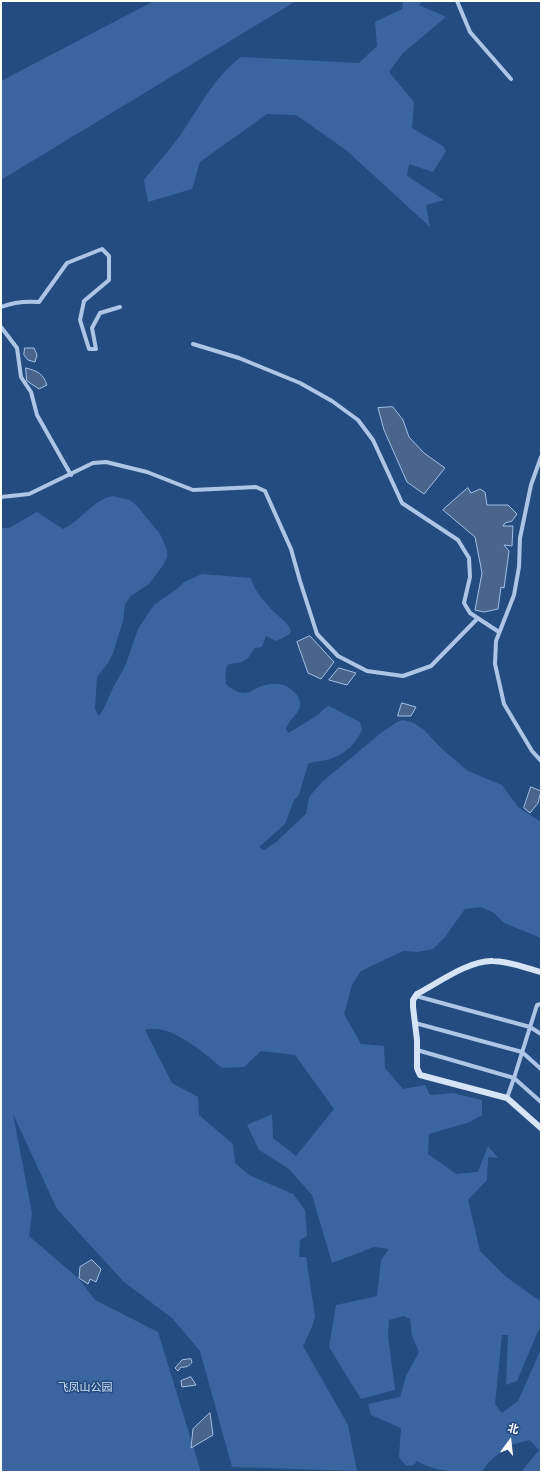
<!DOCTYPE html>
<html>
<head>
<meta charset="utf-8">
<style>
  body { margin:0 }
  #map { position:relative; width:542px; height:1473px; overflow:hidden; background:#254c81; font-family:Raleway,"Noto Sans SC",sans-serif }
  canvas { display:block }
  .frame { position:absolute; inset:0; border:2px solid #fff; pointer-events:none }
  .north { position:absolute; left:490px; top:1421px; width:40px; height:40px; -webkit-text-stroke:3px #254c81; paint-order:stroke; rotate:15deg; font-size:11px; font-weight:700; line-height:16px; text-align:center; color:#fff }
  .north::after { content:''; display:block; margin:auto; width:14px; height:18px; background:#fff; clip-path:polygon(50% 0,100% 100%,50% 72%,0 100%) }
</style>
</head>
<body>
<div id="map">
<canvas width="542" height="1473"></canvas>
<div class="frame"></div>
<div class="north">北</div>
</div>
<script>
const g = document.querySelector('canvas').getContext('2d');
g.lineJoin = 'round';
function paint(path, color) { g.fillStyle = color; g.fill(path, 'evenodd'); }
function trace(path, color, width, dash) { g.strokeStyle = color; g.lineWidth = width; g.lineCap = dash ? 'butt' : 'round'; g.setLineDash(dash || []); g.stroke(path); }
function drawText(font, color, halo, rows, align = 'center') {
  g.font = font + ' Raleway,"Noto Sans SC",sans-serif'; g.lineWidth = 3; g.setLineDash([]); g.textBaseline = 'middle'; g.strokeStyle = halo; g.fillStyle = color; for (const [text, x, y, turn = 0] of rows) {
    g.save(); g.translate(x, y); g.rotate((+turn || 0) * Math.PI / 180); g.textAlign = isNaN(turn) ? turn : align; if (halo) g.strokeText(text, 0, 0); g.fillText(text, 0, 0); g.restore();
  }
}
const green = new Path2D(`
  M154 1H296L1 180V81Z
  M403 1H423L419 5 446 17 403 53 389 72 414 102 412 128 443 146 446 151 433 172 409 164 407 176 444 200 426 205 430 227 346 150 296 115 267 114 200 162 192 189 148 202 144 180C156 165 170 150 181 134 200 107 214 77 241 57L359 63 377 46 375 22 402 9Z
  M112 496 130 500 137 506 160 534 167 550V557L164 564 149 584 131 596 125 604 123 621 113 653 108 663 97 677 95 709 99 716 103 710 113 688 126 664 138 629 154 605 177 589 184 582 202 574 251 578C253 589 264 601 271 609 278 617 286 620 291 630L290 634 276 641 266 636 262 647 255 648C252 651 251 655 248 658 231 671 224 652 226 684 231 689 238 693 245 693 250 693 254 689 259 687 270 682 285 682 293 691 298 695 301 700 300 707 297 716 287 721 286 730L289 733C298 727 307 722 316 716 321 713 323 708 329 706L360 722 362 730C356 743 346 753 333 758 324 762 316 760 308 764L299 795 294 800 285 824 259 847 264 850 275 843 306 814 309 797 322 782 381 733 397 722 403 720 414 723 424 730 442 749 468 771 502 785 518 807 541 822V938L504 923 494 913 481 907 465 909 445 937 433 949 418 952 403 951 361 971 352 985 344 1014 361 1044 384 1046 385 1068 403 1089 425 1085 430 1095 453 1093 482 1100V1115L470 1122 429 1134 428 1154 456 1174 478 1172 488 1146 498 1158 488 1157 487 1180 468 1200 480 1251 505 1276 540 1301 541 1324 517 1381 506 1385 508 1335H502L495 1404 502 1413 518 1401 541 1349V1472H521L539 1450 530 1440 507 1446 487 1464 482 1472C458 1472 437 1473 417 1461L414 1465 406 1466 399 1457 401 1428 371 1415 368 1404 400 1397 406 1376 419 1352 412 1336 410 1319 404 1316 389 1320 388 1336 395 1390 361 1399 329 1347 336 1305 377 1296 381 1260 389 1249 374 1247 332 1263 312 1195 289 1169 259 1150 247 1125 272 1114 273 1138 296 1156 334 1109 295 1055 261 1051 244 1067 222 1068C204 1053 170 1022 145 1030L172 1083 198 1097 199 1115 233 1144 235 1163 249 1175 293 1194 305 1210 307 1236 300 1240 299 1257H306L315 1316 312 1327 303 1346 348 1425 357 1471 232 1467 200 1351 172 1318 124 1282 57 1209 13 1114 32 1213 29 1236 79 1279 95 1300 158 1332 201 1472H1V528H9L37 512 63 529C81 521 93 500 112 496Z`);
const water = new Path2D(`
  M25 348H34L37 355 35 362 28 360 24 355Z
  M26 368C38 371 43 374 47 385L39 389 27 381Z
  M393 407 403 420 409 437 424 453 445 468 424 494 407 482 384 430 378 408Z
  M468 488 471 493 480 489 485 492 487 505H508L517 514 512 521 505 523 503 526H513L512 546 504 545 509 551 504 588 501 587 498 609 484 612 475 610 482 573 475 537 443 510Z
  M310 636 334 662 321 679 308 673 297 642Z
  M339 668 356 673 347 685 329 680Z
  M402 703 416 707 411 716H398Z
  M531 787 541 791 538 803 530 813 524 808Z
  M92 1260 101 1269 96 1282 90 1279 88 1284 79 1278 80 1267Z
  M191 1359 192 1362C190 1366 185 1368 181 1367L178 1371 175 1368 182 1360Z
  M191 1377 196 1385 182 1387 181 1381Z
  M210 1413 213 1435 191 1448 193 1429Z`);
const street = new Path2D(`
  M457 1 470 32 511 79
  M1 307C14 302 26 301 39 302L67 263 102 249 109 256V280L84 301 80 320 89 349H96L92 328 100 313 120 307
  M1 327 17 348 21 377 31 392 37 415 71 475
  M193 344 239 358 300 383 332 401 358 420 373 440 402 503 458 540 469 558 470 577 464 603 470 613 499 632
  M541 457 531 485 520 538 519 567 514 595 496 641 495 664 504 704 532 751 541 761
  M1 497 29 494 93 463 106 462 147 472 193 490 256 487 265 491 291 549 300 581 317 634 338 656 367 671 403 676 431 666 478 618
  M416 996 530 1027 541 1034
  M415 1023 522 1052 541 1069
  M417 1050 514 1078 537 1005 541 1004
  M507 1098 514 1078 541 1102`);
const secondary = new Path2D(`
  M541 972C525 968 509 961 493 961 469 960 438 983 417 994L413 1000V1007L417 1040V1068L420 1075 507 1098 541 1128`);
const parkNames = [
  ["飞凤山公园",85,1388]
];
paint(green, '#3a659f');
paint(water, '#49658c');
trace(water, '#a1c1e7', 1);
trace(street, '#adc6e7', 4);
trace(secondary, '#d6e4f6', 6);
drawText('11px', '#d0e0f5', '#254c81', parkNames);
</script>
</body>
</html>
